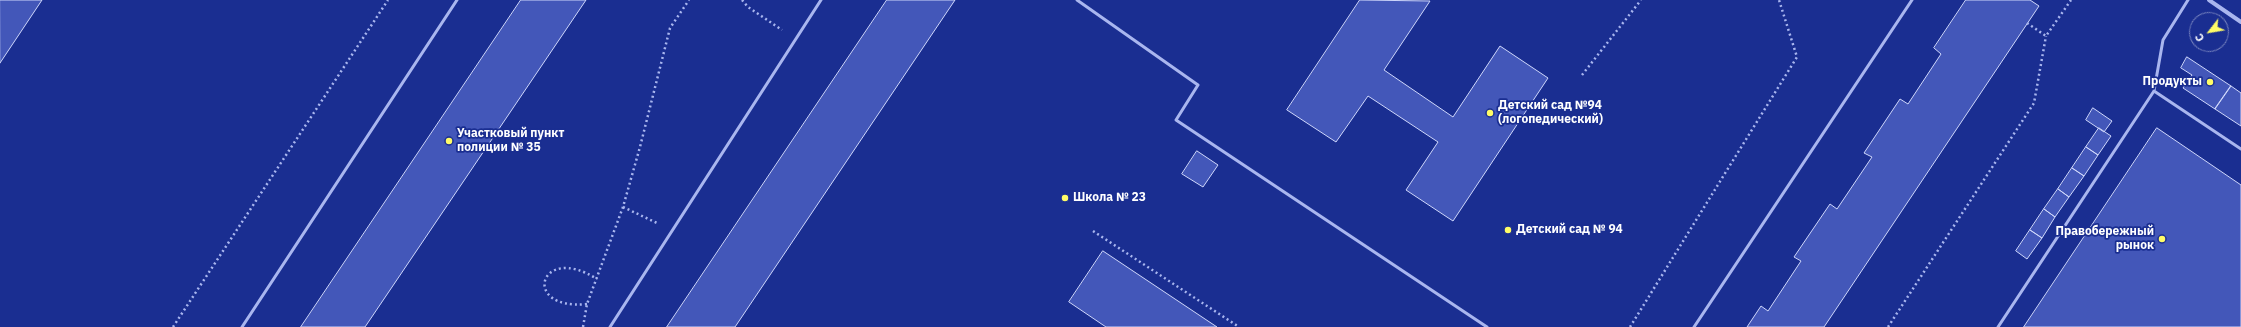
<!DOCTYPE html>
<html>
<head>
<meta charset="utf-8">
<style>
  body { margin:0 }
  #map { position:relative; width:2241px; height:327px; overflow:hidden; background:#1a2e91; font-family:"IBM Plex Sans",sans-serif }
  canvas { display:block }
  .north { position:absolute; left:2189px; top:12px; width:40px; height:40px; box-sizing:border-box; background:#1a2e91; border:1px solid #7682bd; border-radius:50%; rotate:239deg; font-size:11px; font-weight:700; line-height:16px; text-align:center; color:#fff }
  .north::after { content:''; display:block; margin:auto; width:14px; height:18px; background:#fffc67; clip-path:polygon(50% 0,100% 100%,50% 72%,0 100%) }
</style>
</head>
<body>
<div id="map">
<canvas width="2241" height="327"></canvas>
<div class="north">С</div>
</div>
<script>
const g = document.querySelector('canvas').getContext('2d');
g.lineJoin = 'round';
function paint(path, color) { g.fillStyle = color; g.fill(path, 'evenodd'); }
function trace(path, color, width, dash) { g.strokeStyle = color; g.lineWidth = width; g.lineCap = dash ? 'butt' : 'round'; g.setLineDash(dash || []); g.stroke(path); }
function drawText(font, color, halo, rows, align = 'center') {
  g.font = font + ' "IBM Plex Sans",sans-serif'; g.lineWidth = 3.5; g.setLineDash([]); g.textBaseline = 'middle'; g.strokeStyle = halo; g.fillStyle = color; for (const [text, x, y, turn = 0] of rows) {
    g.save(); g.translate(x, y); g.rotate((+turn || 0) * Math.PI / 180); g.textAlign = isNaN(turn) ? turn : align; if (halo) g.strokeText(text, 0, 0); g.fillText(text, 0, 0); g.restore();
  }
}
const building = new Path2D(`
  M0 0H42L0 63Z
  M521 0H586L365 327H301Z
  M887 0H955L735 327H667Z
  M1360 0 1430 1 1384 70 1453 117 1500 46 1548 78 1453 221 1406 190 1438 142 1368 96 1336 142 1287 110Z
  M1966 0H2030L2039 6 1824 327H1747L1761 306 1768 311 1801 261 1794 257 1830 204 1837 209 1872 157 1864 153 1900 99 1908 104 1941 54 1934 48Z
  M2187 57 2231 86 2215 109 2183 88 2192 75 2181 68Z
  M2231 86 2241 93V126L2215 109Z
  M2093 108 2112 121 2104 132 2086 120Z
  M2099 128 2111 136 2098 155 2086 147Z
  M2157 128 2241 185V327H2024Z
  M2086 147 2098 155 2084 176 2072 168Z
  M1197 151 1218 165 1203 187 1182 174Z
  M2072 168 2084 176 2069 197 2058 189Z
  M2058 189 2069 197 2055 217 2044 209Z
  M2044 209 2055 217 2042 238 2030 230Z
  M2030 230 2042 238 2027 259 2016 251Z
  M1103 251 1217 327H1106L1069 302Z`);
const path = new Path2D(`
  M742 0 748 7 782 30
  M2027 23 2046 36 2071 0
  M1582 75 1641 0
  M623 207 657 223
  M1093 231 1239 327
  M587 304C520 311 539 242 597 279
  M173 327 388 0
  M583 327 587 304 623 207 640 147 670 28 689 0
  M1630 327 1797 57 1779 0
  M1888 327 2034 103 2046 36`);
const lane = new Path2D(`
  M1077 0 1198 85 1176 120 1487 327
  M2154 91 2241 149
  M242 327 457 0
  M610 327 821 0
  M1694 327 1912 0
  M1998 327 2154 91 2163 40 2188 0`);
const street = new Path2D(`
  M2209 0 2241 22`);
const markers = [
  [2210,82,4,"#fffc67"],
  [1490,113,4,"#fffc67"],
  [449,141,4,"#fffc67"],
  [1065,198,4,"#fffc67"],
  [1508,230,4,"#fffc67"],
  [2162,239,4,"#fffc67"]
];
const poiNames = [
  ["Продукты",2202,82,"right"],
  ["Детский сад №94",1498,106],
  ["(логопедический)",1498,120],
  ["Участковый пункт",457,134],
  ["полиции № 35",457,148],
  ["Школа № 23",1073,198],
  ["Детский сад № 94",1516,230],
  ["Правобережный",2154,232,"right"],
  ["рынок",2154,246,"right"]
];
paint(building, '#4357b9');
trace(building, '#cfd7fb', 1);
trace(path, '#a9b6ef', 2.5, [2, 3]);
trace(lane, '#a9b6ef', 3);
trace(street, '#a9b6ef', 4);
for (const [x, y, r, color] of markers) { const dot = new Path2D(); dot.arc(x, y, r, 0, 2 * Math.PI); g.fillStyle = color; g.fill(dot); trace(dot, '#1a2e91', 1.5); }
drawText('bold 12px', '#fff', '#1a2e91', poiNames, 'left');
</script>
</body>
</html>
